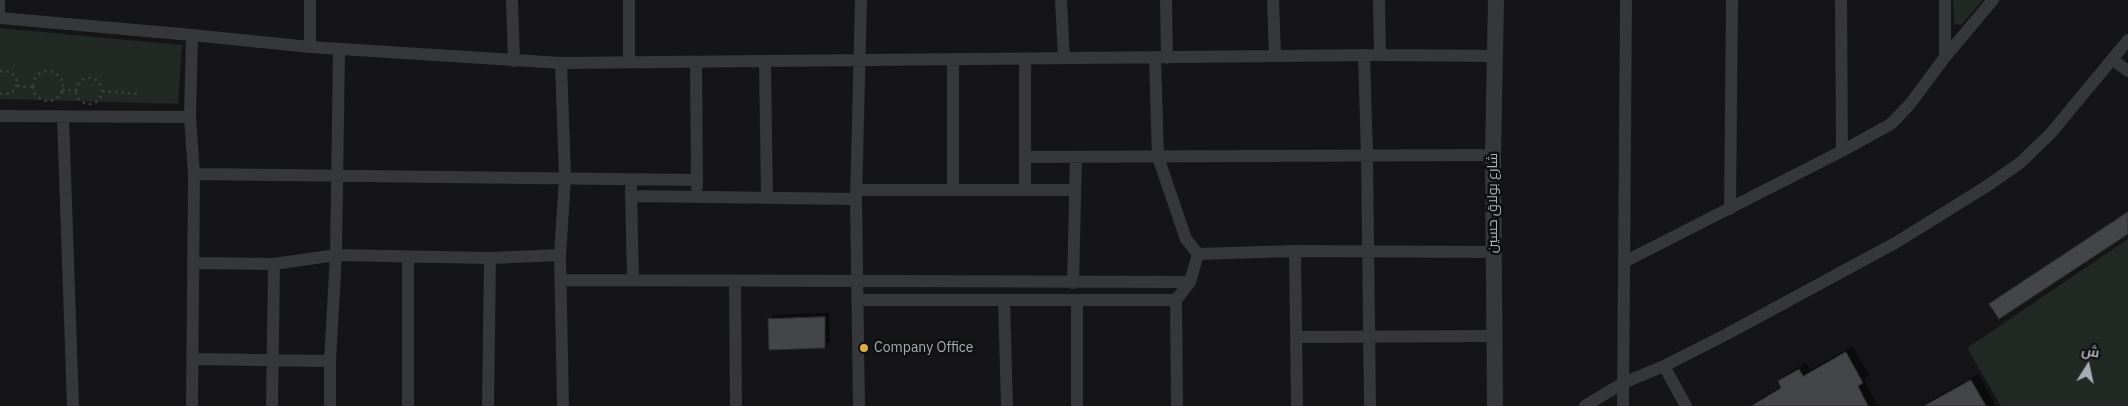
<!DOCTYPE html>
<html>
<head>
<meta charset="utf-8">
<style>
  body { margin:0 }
  #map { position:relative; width:2128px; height:406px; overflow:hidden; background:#151517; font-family:"IBM Plex Sans",Cairo,sans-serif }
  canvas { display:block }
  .north { position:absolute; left:2063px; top:341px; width:50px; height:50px; -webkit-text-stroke:4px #101012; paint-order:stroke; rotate:10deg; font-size:14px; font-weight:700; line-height:20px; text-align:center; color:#a8acb5 }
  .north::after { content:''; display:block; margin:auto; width:18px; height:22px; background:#a8acb5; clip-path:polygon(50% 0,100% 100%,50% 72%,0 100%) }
</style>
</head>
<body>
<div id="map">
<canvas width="2128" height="406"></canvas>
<div class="north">ش</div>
</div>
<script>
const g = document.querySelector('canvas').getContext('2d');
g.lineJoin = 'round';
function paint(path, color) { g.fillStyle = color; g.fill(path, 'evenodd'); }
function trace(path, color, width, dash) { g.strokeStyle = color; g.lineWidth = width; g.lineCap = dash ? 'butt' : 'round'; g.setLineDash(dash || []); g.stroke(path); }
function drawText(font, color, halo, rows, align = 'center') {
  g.font = font + ' "IBM Plex Sans",Cairo,sans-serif'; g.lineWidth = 5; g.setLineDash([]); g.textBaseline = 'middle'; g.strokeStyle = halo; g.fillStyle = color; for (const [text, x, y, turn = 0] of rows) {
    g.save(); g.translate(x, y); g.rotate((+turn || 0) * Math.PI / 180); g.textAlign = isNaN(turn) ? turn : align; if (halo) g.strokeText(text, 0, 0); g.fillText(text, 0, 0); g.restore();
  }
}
const green = new Path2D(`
  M1953 0H1983L1961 25 1954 23Z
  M0 28 182 45 178 104 0 99Z
  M2128 239V406H2001L1967 348Z`);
const shadow = new Path2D(`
  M2128 212V232L1991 305 1997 298Z
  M829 313 830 341 825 347 769 320 774 315Z
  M1852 346 1869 375 1864 380 1878 406H1748L1782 386 1779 381 1786 375 1806 363 1810 370Z
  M1978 374 1996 406H1921L1922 405Z`);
const building = new Path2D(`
  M2128 212V234L1999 319 1989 304Z
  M825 317V348L769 350 768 319Z
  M1846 352 1863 383 1858 386 1868 406H1751L1781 388 1778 381 1799 369 1803 376Z
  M1971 380 1986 406H1924Z`);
const path = new Path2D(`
  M0 71 11 72 18 82 12 93 0 94
  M33 86a15 15 0 1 1 30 0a15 15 0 1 1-30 0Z
  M76 91a13 13 0 1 1 26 0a13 13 0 1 1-26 0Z
  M17 86 33 87
  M62 90 77 91
  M102 91 141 94`);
const service = new Path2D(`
  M2 18V0`);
const minor = new Path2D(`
  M512 0 514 61
  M1061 0 1064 58
  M1166 0 1167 58
  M1273 0 1275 56
  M1379 0 1380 55
  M1841 0 1842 151
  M0 18 192 35 310 47 561 63 1380 55 1494 56
  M310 47V0
  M1364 55 1367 156 1370 406
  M1945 57V0
  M1155 58 1158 157 1186 239 1198 254
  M2113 60 2128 71
  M765 61 767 197
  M629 62V0
  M696 62 697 187
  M561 63 565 178 560 255 563 406
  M0 116 190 117
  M63 117 73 406
  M1025 157 1493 155
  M194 174 697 180
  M631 188 633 280
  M953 189V60
  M1025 189V59
  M858 190H1075
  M631 196 856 199
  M1730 209 1732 0
  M1295 251 1297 406
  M1198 254 1295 251 1493 252
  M408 257V406
  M1624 262 1842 151 1891 124 1910 104 1945 57 1993 0
  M193 263 274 264 336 255 490 258 560 255
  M560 280 1190 282
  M735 281 736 406
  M1073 283 1076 157
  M859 300H1176
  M1004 300 1007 406
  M1077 300V406
  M1296 337 1495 336
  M192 359 330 361
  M1664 366 1686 406
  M192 406 194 174 190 117 192 35
  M272 406 274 264
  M330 406V361L336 255 339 49
  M488 406 490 258
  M859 406 856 199 861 0
  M1177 406 1176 300 1190 282 1198 254
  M1585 406 1623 383 1664 366 1727 334 1897 242 1987 186 2020 163 2051 133 2128 40
  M1623 406 1626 0`);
const tertiary = new Path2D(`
  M1495 406 1493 155 1496 0`);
const markers = [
  [864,348,5,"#ddae46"]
];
const streetNames = [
  ["شارع بولاق حسين",1493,203,-90]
];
const poiNames = [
  ["Company Office",874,348]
];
paint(green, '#222823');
paint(shadow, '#0007');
paint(building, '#444549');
trace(building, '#2f2f32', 1);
trace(path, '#3d3e42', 2.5, [2.5, 4]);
trace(service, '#36373b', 6);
trace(minor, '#36373b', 12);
trace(tertiary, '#36373b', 16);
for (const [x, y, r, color] of markers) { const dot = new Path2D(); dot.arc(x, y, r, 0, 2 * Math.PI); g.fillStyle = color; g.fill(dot); trace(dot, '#101012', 2); }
drawText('14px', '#a8acb5', '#101012', streetNames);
drawText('14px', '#a8acb5', '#101012', poiNames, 'left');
</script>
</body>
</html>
